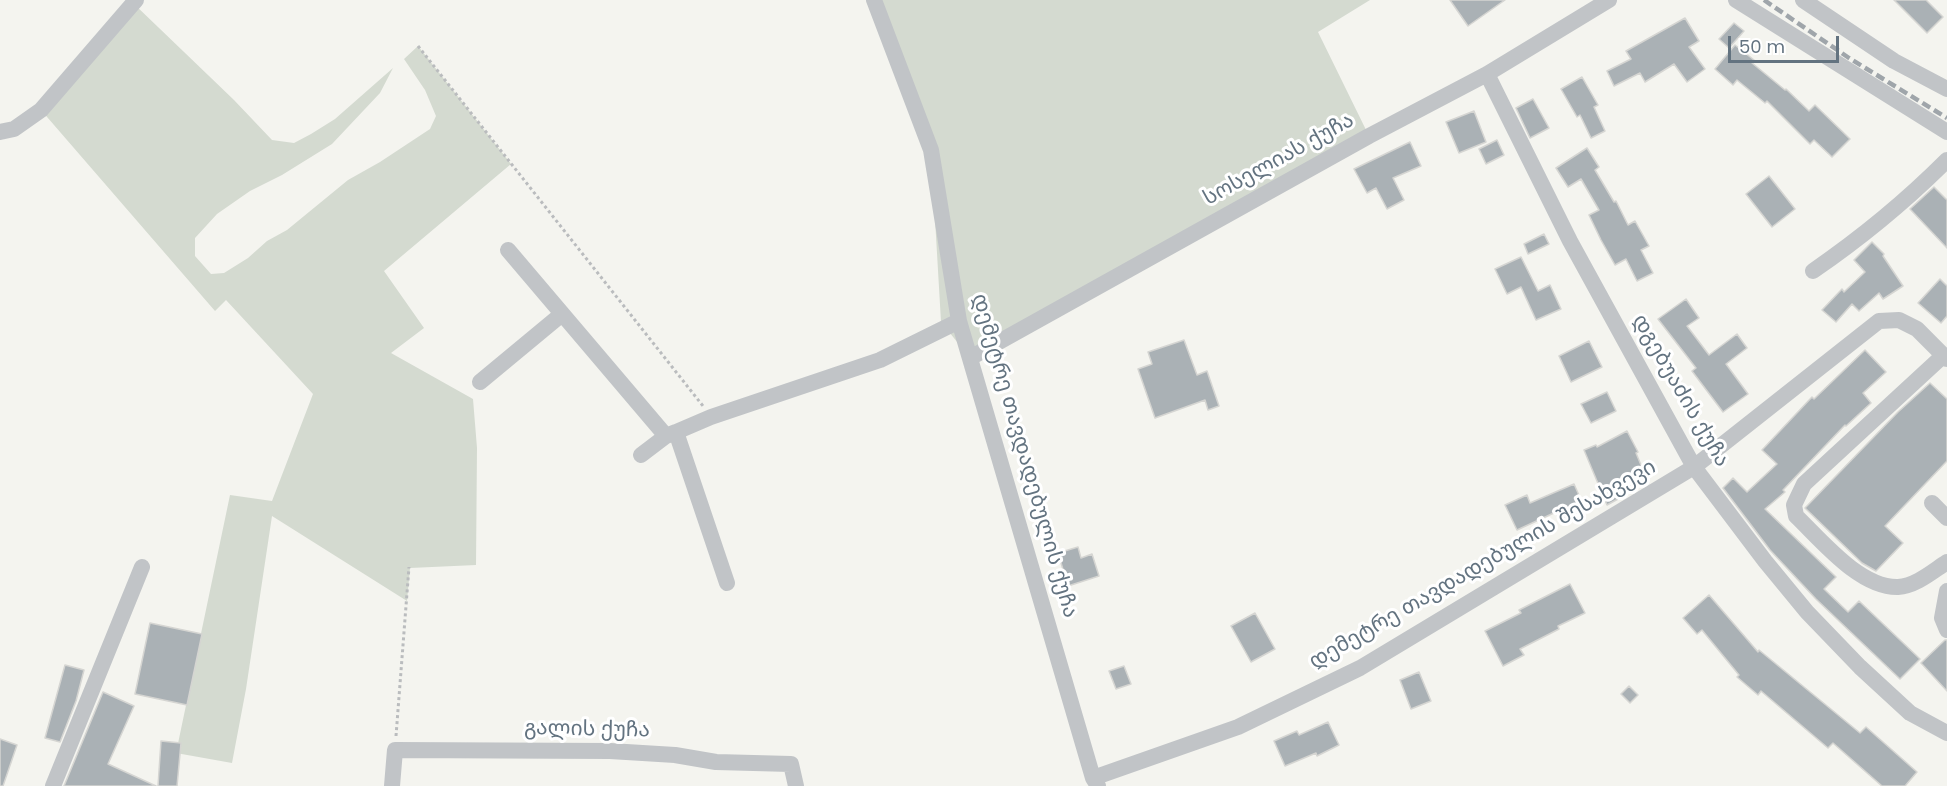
<!DOCTYPE html>
<html>
<head>
<meta charset="utf-8">
<style>
  body { margin:0 }
  #map { position:relative; width:1947px; height:786px; overflow:hidden; background:#f4f4ef; font-family:Poppins,sans-serif }
  canvas { display:block }
  .scale { position:absolute; left:1728px; top:36px; width:111px; height:27px; box-sizing:border-box; border:3px solid #637380; border-top:0; padding-left:8px; font-size:18px; line-height:21px; white-space:nowrap; color:#637380; -webkit-text-stroke:4px #fff; paint-order:stroke }
</style>
</head>
<body>
<div id="map">
<canvas width="1947" height="786"></canvas>
<div class="scale">50 m</div>
</div>
<script>
const g = document.querySelector('canvas').getContext('2d');
g.lineJoin = 'round';
function paint(path, color) { g.fillStyle = color; g.fill(path, 'evenodd'); }
function trace(path, color, width, dash) { g.strokeStyle = color; g.lineWidth = width; g.lineCap = dash ? 'butt' : 'round'; g.setLineDash(dash || []); g.stroke(path); }
function drawText(font, color, halo, rows, align = 'center') {
  g.font = font + ' Poppins,"Noto Sans Georgian",sans-serif'; g.lineWidth = 6; g.setLineDash([]); g.textBaseline = 'middle'; g.strokeStyle = halo; g.fillStyle = color; for (const [text, x, y, turn = 0] of rows) {
    g.save(); g.translate(x, y); g.rotate((+turn || 0) * Math.PI / 180); g.textAlign = isNaN(turn) ? turn : align; if (halo) g.strokeText(text, 0, 0); g.fillText(text, 0, 0); g.restore();
  }
}
const green = new Path2D(`
  M874 0H1370L1318 32 1369 136 970 358 941 322 931 150Z
  M133 3 234 100 272 140 294 143 311 134 335 119 393 68 380 93 332 144 282 175 250 191 217 214 195 238V256L211 274 224 273 248 258 267 241 287 230 348 180 380 162 430 129 436 116 425 90 404 59 418 46 511 164 384 271 424 328 391 353 473 399 477 448 476 565 410 568 407 601 272 516 246 689 232 763 176 753 230 495 272 501 313 394 226 300 215 311 41 110Z`);
const building = new Path2D(`
  M1450 0H1505L1468 26Z
  M1894 0H1926L1943 17 1927 33Z
  M1685 18 1699 41 1689 47 1705 69 1687 82 1674 64 1645 82 1640 73 1614 86 1607 71 1631 59 1626 51Z
  M1734 23 1744 31 1729 48 1719 39Z
  M1735 45 1754 60 1752 63 1785 90 1786 89 1809 111 1815 105 1850 139 1832 157 1814 140 1810 144 1767 101 1765 103 1737 80 1733 85 1715 69Z
  M1582 77 1598 105 1594 107 1605 131 1591 138 1580 115 1577 117 1561 89Z
  M1533 99 1549 128 1530 138 1516 108Z
  M1474 111 1486 142 1459 153 1446 122Z
  M1497 140 1504 155 1486 164 1479 149Z
  M1410 142 1421 166 1393 178 1404 200 1387 209 1376 188 1367 193 1354 169Z
  M1587 148 1599 167 1595 170 1614 202 1616 201 1628 225 1635 221 1649 246 1641 250 1653 273 1637 281 1626 259 1615 265 1601 240 1589 215 1599 210 1581 179 1568 187 1556 168Z
  M1769 176 1795 209 1772 227 1746 194Z
  M1934 187 1947 200V248L1910 209Z
  M1544 234 1549 244 1528 254 1524 244Z
  M1872 242 1884 254 1883 256 1903 286 1883 299 1879 293 1859 311 1852 304 1836 322 1822 310 1842 289 1844 292 1865 272 1854 260Z
  M1521 257 1538 291 1550 285 1561 309 1536 320 1521 287 1507 294 1495 269Z
  M1940 279 1947 286V316L1941 323 1918 303Z
  M1686 299 1699 318 1687 326 1709 355 1737 334 1747 348 1726 364 1748 394 1723 412 1692 371 1696 368 1658 319Z
  M1184 340 1197 375 1207 371 1219 406 1208 410 1205 400 1155 418 1138 369 1152 364 1148 352Z
  M1589 341 1602 367 1571 382 1559 356Z
  M1865 350 1886 372 1863 393 1871 403 1846 426 1845 425 1783 490 1785 492 1765 509 1836 577 1824 589 1848 612 1859 601 1920 659 1900 679 1816 599 1770 550 1723 488 1733 478 1747 492 1777 464 1762 450 1812 397 1814 399Z
  M1930 383 1947 399V461L1885 526 1903 543 1876 571 1862 563 1805 508 1898 412Z
  M1607 392 1616 411 1591 423 1581 404Z
  M1627 431 1638 452 1636 453 1648 482 1616 494 1618 499 1607 505 1584 450 1596 445 1597 447Z
  M1574 484 1586 511 1560 522 1556 512 1517 530 1505 505 1527 495 1530 503Z
  M1078 547 1081 558 1092 554 1099 576 1068 586 1058 553Z
  M1570 584 1585 613 1558 626 1559 629 1520 649 1524 655 1503 666 1485 631 1521 613 1519 610Z
  M1709 595 1758 652 1759 650 1860 733 1866 727 1917 772 1905 786H1882L1833 743 1828 748 1761 691 1758 695 1737 677 1739 675 1702 630 1697 634 1683 618Z
  M1255 613 1275 649 1251 662 1231 626Z
  M150 623 202 634 187 705 135 694Z
  M1945 640H1947V691L1921 663Z
  M65 665 84 670 76 701 60 742 45 738Z
  M1124 666 1131 684 1116 689 1109 671Z
  M1419 672 1431 701 1411 709 1400 680Z
  M1629 686 1638 695 1630 703 1621 694Z
  M103 692 134 706 108 764 156 786H64Z
  M1328 722 1339 745 1317 756 1316 753 1285 766 1274 741 1297 731 1299 735Z
  M0 739 17 745 3 786H0Z
  M161 741 181 743 177 786H158Z`);
const path = new Path2D(`
  M418 46 703 406
  M396 736 409 567`);
const minor = new Path2D(`
  M874 0 931 150 959 321 1093 778 1098 786
  M1736 0 1947 132
  M1803 0 1894 61 1947 89
  M1487 74 1570 241 1694 467 1765 561 1807 612 1860 667 1910 713 1947 733
  M0 132 14 129 41 110 136 0
  M508 250 666 436
  M1813 271C1861 238 1906 201 1947 160
  M1944 355 1804 484 1794 505 1796 516C1822 541 1860 588 1898 587 1916 586 1933 571 1947 562
  M970 358 1369 136 1487 74 1609 0
  M480 382 562 314
  M676 432 727 583
  M641 455 666 436 676 432 711 417 880 360 959 321
  M1932 503 1947 518
  M1947 591 1942 618 1947 630
  M1093 778 1238 727 1360 668 1694 467 1879 321 1899 320 1917 329 1947 359
  M53 786 142 567
  M392 786 395 750 610 751 675 755 716 762 791 764 796 786`);
const rail = new Path2D(`
  M1764 0 1849 58 1947 118`);
const streetNames = [
  ["სოსელიას ქუჩა",1279,160,-29],
  ["დგებუაძის ქუჩა",1680,391,60],
  ["დემეტრე თავდადებულის ქუჩა",1024,456,74],
  ["დემეტრე თავდადებულის შესახვევი",1483,565,-30],
  ["გალის ქუჩა",587,730,1]
];
paint(green, '#d4dad0');
paint(building, '#aab1b5');
trace(building, '#d5d5d2', 1.5);
trace(path, '#babcbe', 3, [3, 3]);
trace(minor, '#c1c4c7', 16);
trace(rail, '#9fa5aa', 4.5, [9, 4.5]);
drawText('21px', '#637380', '#fff', streetNames);
</script>
</body>
</html>
